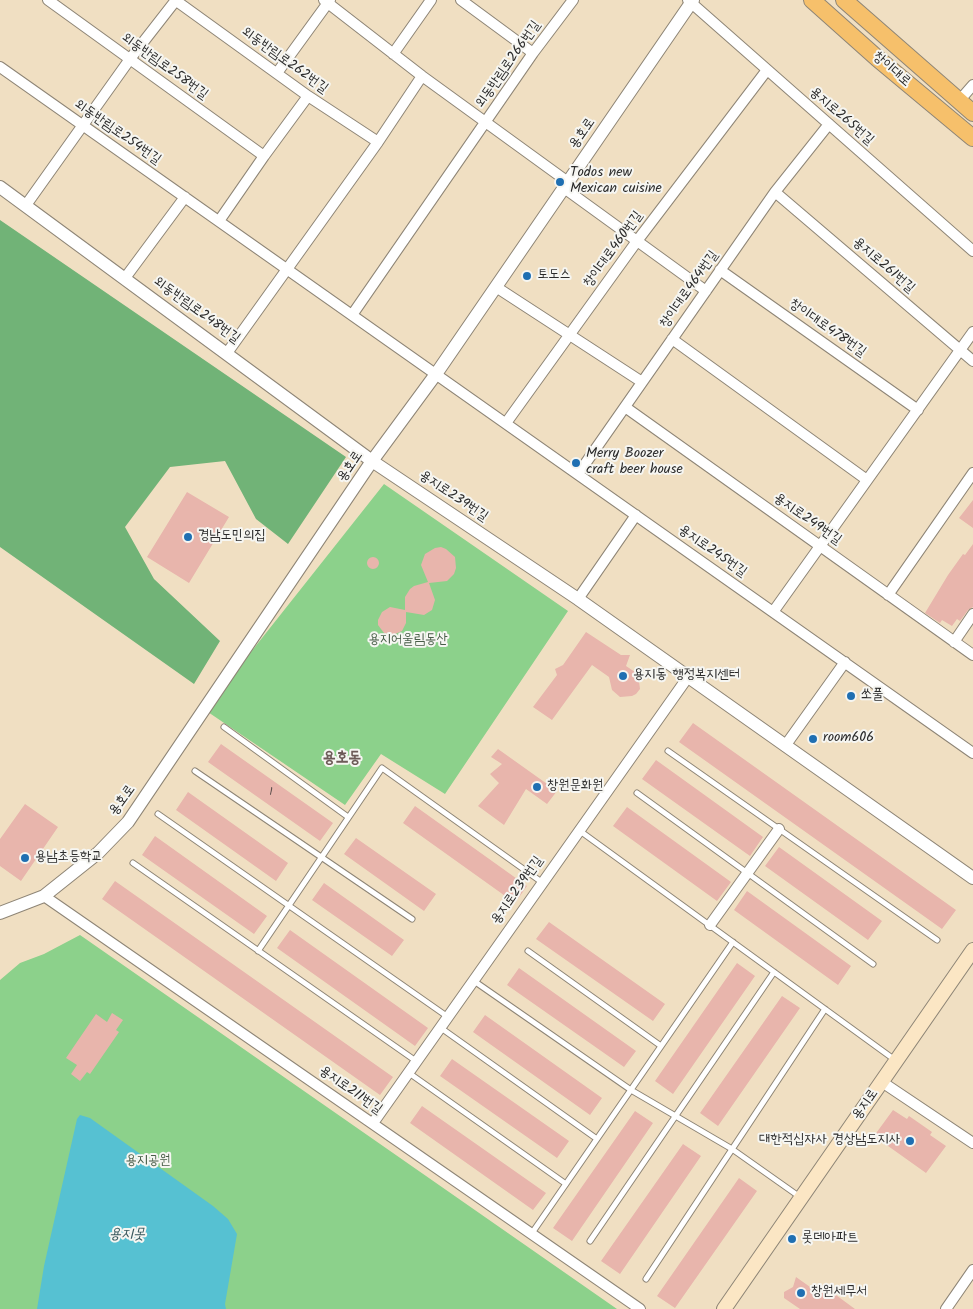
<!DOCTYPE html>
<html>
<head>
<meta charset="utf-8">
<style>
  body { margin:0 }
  canvas { display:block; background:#f0dfc2 }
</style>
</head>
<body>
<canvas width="973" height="1309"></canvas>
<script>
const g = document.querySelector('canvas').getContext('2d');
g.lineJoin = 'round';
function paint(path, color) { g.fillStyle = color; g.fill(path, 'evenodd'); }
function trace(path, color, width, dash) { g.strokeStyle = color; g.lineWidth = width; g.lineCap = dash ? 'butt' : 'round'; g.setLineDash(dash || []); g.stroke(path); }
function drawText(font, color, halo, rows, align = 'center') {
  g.font = font + ' Kalam,"Poor Story",sans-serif'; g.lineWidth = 4; g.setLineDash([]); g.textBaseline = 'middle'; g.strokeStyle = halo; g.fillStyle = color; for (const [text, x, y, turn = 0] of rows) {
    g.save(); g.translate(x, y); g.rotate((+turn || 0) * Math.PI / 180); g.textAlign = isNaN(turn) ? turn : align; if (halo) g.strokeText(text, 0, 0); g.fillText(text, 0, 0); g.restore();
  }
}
const green = new Path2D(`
  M384 484 568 611 445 794 381 754 345 805 205 710Z
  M80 935 617 1309H0V980L20 963 44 954Z`);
const forest = new Path2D(`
  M0 220 346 457 288 544 256 519 225 461 170 467 125 527 154 579 220 641 194 684 0 547Z`);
const water = new Path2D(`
  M80 1115 90 1118 213 1206 228 1219 237 1234 225 1304 226 1309H37L44 1266 77 1119Z`);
const building = new Path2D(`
  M187 492 229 517 189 583 147 557Z
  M973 500V528L959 518Z
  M973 544V607L968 610 960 621 957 619 952 626 942 620 940 623 925 613 948 575 963 554 965 555Z
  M441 547 446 549 455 557 456 568 454 574 447 581 429 583 435 600 432 610 424 615 406 612V623L402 631 393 635 384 633 378 625V620L382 612 390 607 405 610V597L410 589 414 586 428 582 421 565 425 554 435 548Z
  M367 563a6 6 0 1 1 12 0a6 6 0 1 1-12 0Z
  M586 632 621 655H630L626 666 638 674 640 689 636 694 632 696 620 697 612 690 609 677 592 665 552 720 533 707 557 675 555 669 563 665Z
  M693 723 956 910 942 929 679 742Z
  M221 744 333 823 320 841 208 762Z
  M498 749 557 791 547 804 526 789 504 825 478 806 499 783 490 774 502 764 491 757Z
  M656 760 763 837 750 856 642 779Z
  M188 792 288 863 276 881 176 810Z
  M25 804 58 827 21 881 0 866V839Z
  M415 806 527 886 515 903 403 823Z
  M627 807 731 882 717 901 613 826Z
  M155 836 267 916 254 934 142 855Z
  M356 838 436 894 424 911 344 854Z
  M779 847 882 921 868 940 765 866Z
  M115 881 393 1077 380 1095 102 899Z
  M324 883 404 940 392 956 312 900Z
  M747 891 851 966 838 985 734 910Z
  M549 922 665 1004 653 1021 536 939Z
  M290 930 428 1028 415 1046 277 948Z
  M737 963 755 976 673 1094 655 1081Z
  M519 968 636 1051 624 1067 507 985Z
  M782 996 800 1008 718 1126 700 1113Z
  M112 1013 123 1020 116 1030 119 1032 90 1074 87 1072 80 1081 71 1074 77 1065 66 1058 96 1014 107 1022Z
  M485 1015 602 1098 590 1115 473 1032Z
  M452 1059 569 1141 557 1158 440 1076Z
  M422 1106 546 1193 533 1210 410 1123Z
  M893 1110 907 1119 909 1116 932 1132 930 1135 946 1146 926 1173 874 1136Z
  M635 1111 653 1123 572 1241 553 1228Z
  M683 1144 701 1156 620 1274 601 1261Z
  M739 1178 757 1191 675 1308 657 1296Z
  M796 1277 820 1294 825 1287 855 1309H800L784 1298V1292L793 1287Z`);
const service = new Path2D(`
  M224 727 348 817
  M668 751 937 940
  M195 771 412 919
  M637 793 873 964
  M158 814 448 1017
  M580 831 895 1060
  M133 863 416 1061
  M258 951 382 768 543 883
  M528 951 661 1046
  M474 981 631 1090 732 1149 800 1197
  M441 1028 597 1139
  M409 1073 566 1184
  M532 1233 733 942
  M590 1241 774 972
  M646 1279 825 1009`);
const minor = new Path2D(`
  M48 0 264 156
  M175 0 308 96 378 142
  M324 0 422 76 568 182
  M461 0 533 53
  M688 0 973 251
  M393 54 431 0
  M0 67 973 753
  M277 73 330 0
  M959 101 973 85
  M564 188 706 291
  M775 192 973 361
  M26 205 130 59 176 0
  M219 221 264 156 308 96
  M720 270 918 410
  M125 278 185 197
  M496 287 642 382
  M352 315 533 53 573 0
  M672 339 867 480
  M227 353 378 142 422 76
  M625 407 973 655
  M506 423 637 241 767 70
  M578 474 775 192 829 124
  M888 595 973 473
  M578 599 636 515
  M773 612 973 332
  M954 642 973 614
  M785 746 845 662
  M44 896 640 1309
  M710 925 779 829
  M882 1082 973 1143
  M373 1123 688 677
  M946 1309 973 1270`);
const tertiary = new Path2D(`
  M0 187 372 461 578 599 973 878
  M0 913 44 896 98 853 128 822 372 461 436 374 693 0`);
const secondary = new Path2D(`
  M724 1309 973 950`);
const primary = new Path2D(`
  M812 0 877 58 973 138
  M844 0 973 113`);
const markers = [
  [560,182,5,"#1f6fb2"],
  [527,276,5,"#1f6fb2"],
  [576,463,5,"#1f6fb2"],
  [188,537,5,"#1f6fb2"],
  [623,676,5,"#1f6fb2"],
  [851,696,5,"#1f6fb2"],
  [813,739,5,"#1f6fb2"],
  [537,787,5,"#1f6fb2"],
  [25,858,5,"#1f6fb2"],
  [910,1141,5,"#1f6fb2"],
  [792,1239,5,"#1f6fb2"],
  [801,1293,5,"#1f6fb2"]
];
const numberNames = [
  ["1",271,793]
];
const streetNames = [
  ["외동반림로262번길",284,61,36],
  ["외동반림로266번길",509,65,-55],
  ["외동반림로258번길",164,67,36],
  ["창이대로",891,70,41],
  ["용지로265번길",841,117,41],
  ["외동반림로254번길",117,133,35],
  ["용호로",583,134,-55],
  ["창이대로460번길",614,250,-54],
  ["용지로261번길",883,266,41],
  ["창이대로464번길",690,290,-55],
  ["외동반림로248번길",196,311,36],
  ["창이대로478번길",827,329,35],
  ["용호로",351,467,-56],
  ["용지로239번길",453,497,34],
  ["용지로249번길",807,520,35],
  ["용지로245번길",712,552,35],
  ["용호로",123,801,-54],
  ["용지로239번길",518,891,-55],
  ["용지로211번길",350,1091,35],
  ["용지로",866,1105,-55]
];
const poiNames = [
  ["Todos new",570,174],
  ["Mexican cuisine",570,190],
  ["토도스",537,276],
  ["Merry Boozer",586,455],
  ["craft beer house",586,471],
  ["경남도민의집",198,537],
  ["용지동 행정복지센터",633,676],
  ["쏘풀",861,696],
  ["room606",823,739],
  ["창원문화원",547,787],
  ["용남초등학교",35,858],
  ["대한적십자사 경상남도지사",900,1141,"right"],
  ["롯데아파트",802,1239],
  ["창원세무서",811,1293]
];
const parkNames = [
  ["용지어울림동산",408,641],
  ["용지공원",148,1162]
];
const waterNames = [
  ["용지못",127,1235]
];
const quarterNames = [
  ["용호동",342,759]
];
paint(green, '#8cd18b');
paint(forest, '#71b377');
paint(water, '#56c1d2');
paint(building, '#e8b5ac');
trace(service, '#8e8576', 7);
trace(minor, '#8e8576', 12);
trace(tertiary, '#8e8576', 14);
trace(secondary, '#8e8576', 16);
trace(primary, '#8e8576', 18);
trace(service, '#fff', 5);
trace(minor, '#fff', 10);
trace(tertiary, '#fff', 12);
trace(secondary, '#fbe6c4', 14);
trace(primary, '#f6c06b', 16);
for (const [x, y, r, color] of markers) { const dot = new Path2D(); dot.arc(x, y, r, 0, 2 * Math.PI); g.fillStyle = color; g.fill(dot); trace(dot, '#f6f6f2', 2); }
drawText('11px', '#5a4e4b', null, numberNames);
drawText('14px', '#2b2b2b', '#f6f6f2', streetNames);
drawText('14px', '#2b2b2b', '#f6f6f2', poiNames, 'left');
drawText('14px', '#485d48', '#f6f6f2', parkNames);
drawText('italic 15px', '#38585d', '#f6f6f2', waterNames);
drawText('bold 16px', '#6d5b58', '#f6f6f2', quarterNames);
</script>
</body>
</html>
